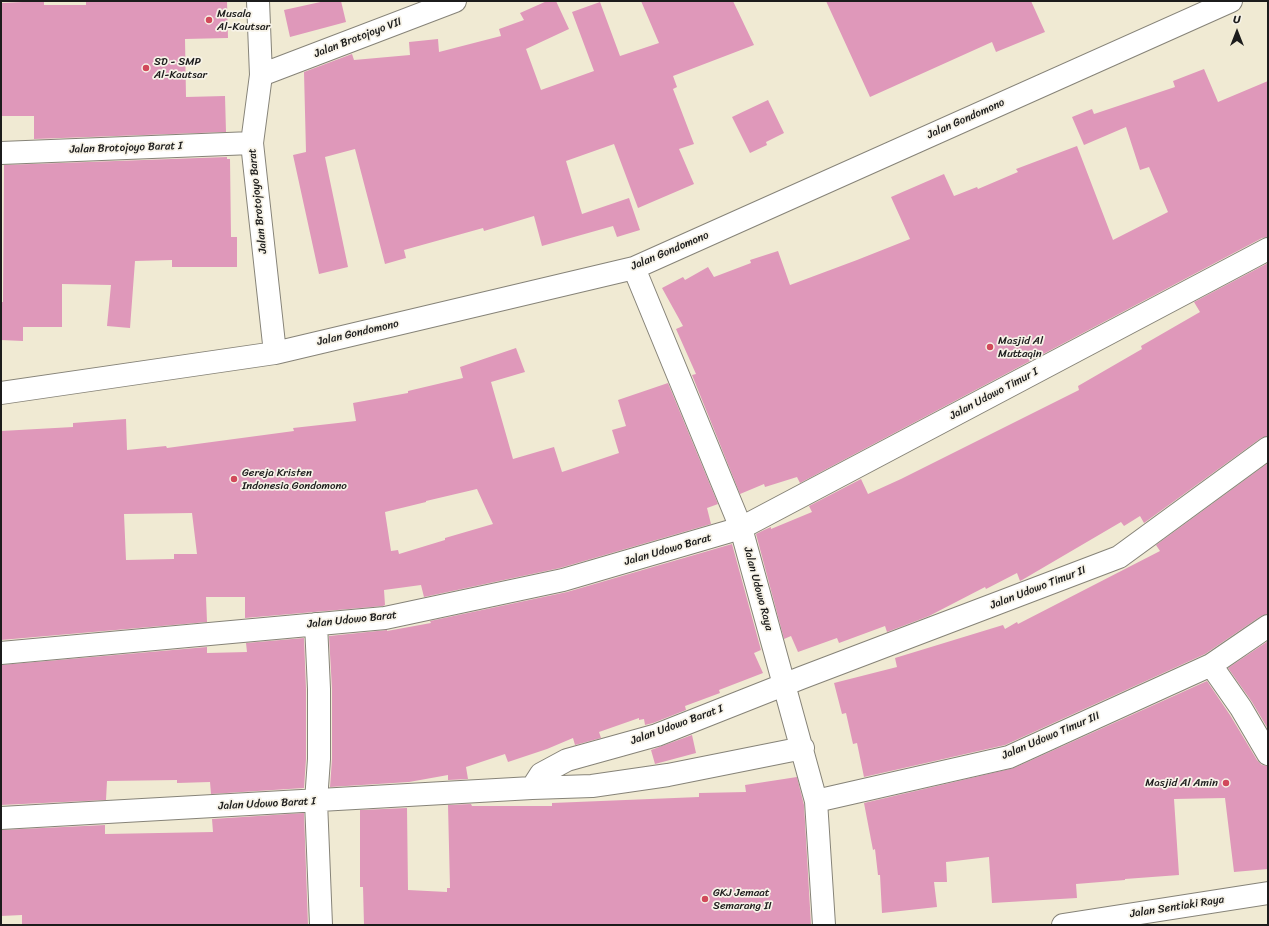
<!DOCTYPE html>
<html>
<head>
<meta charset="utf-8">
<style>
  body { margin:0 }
  #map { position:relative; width:1269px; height:926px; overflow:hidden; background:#f0ead3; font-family:Sriracha,sans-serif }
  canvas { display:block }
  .frame { position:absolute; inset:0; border:2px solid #1c1c1c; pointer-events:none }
  .north { position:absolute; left:1217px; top:12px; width:40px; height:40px; -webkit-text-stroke:3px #f7f3e8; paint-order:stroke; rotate:0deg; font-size:11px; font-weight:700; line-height:16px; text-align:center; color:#1c1c1c }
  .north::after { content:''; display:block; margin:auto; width:14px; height:18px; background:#1c1c1c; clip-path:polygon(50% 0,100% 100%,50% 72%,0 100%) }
</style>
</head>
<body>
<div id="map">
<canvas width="1269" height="926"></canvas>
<div class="frame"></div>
<div class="north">U</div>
</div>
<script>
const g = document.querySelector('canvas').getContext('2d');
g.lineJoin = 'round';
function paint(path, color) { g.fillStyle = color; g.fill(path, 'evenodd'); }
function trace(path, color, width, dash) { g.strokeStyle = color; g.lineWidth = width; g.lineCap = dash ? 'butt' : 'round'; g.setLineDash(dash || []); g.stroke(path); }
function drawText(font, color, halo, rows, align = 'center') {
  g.font = font + ' Sriracha,sans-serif'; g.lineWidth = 3.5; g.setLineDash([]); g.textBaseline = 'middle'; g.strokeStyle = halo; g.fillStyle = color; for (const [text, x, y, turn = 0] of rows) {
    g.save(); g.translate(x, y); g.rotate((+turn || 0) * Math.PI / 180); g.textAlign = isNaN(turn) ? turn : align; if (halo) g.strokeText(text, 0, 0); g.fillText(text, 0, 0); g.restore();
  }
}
const building = new Path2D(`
  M44 1V5H86V1H227L228 38 185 39 186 97 225 96 226 132 34 139V116H1V3Z
  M325 1H341L346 22 290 37 284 10Z
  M547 1H556L569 29 526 49 541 90 594 71 572 12 600 2 620 56 659 43 641 1H733L754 45 673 76 677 87 673 89 694 144 679 149 694 184 638 208 614 144 566 161 582 214 629 198 640 230 617 237 613 226 542 246 534 216 484 231 483 228 404 250 406 258 385 264 355 149 325 157 348 267 319 274 293 155 306 152 304 72 352 54 354 60 410 55 409 42 438 39 439 52 501 36 499 29 524 20 520 13Z
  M826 1H1031L1045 32 996 52 992 42 870 97Z
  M1204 69 1218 102 1268 81V237L1262 238 800 483 797 477 765 487 764 484 740 494 692 375 696 374 676 329 683 326 662 288 683 277 685 280 708 267 714 277 751 263 750 260 778 251 790 285 857 260 910 239 891 197 944 174 954 196 977 187 978 189 1018 172 1016 169 1077 146 1113 240 1168 212 1149 167 1140 170 1126 127 1084 145 1072 117 1092 109 1094 114 1175 87 1173 81Z
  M768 100 784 133 766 142 767 145 750 153 732 117Z
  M227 157V159H230L231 237H237V267H172V260L135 261 130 328 107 326 111 285 62 284V327H23V341L1 340V302H3L4 165Z
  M1268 263V436L1261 438 1144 523 1140 516 1124 526 1121 522 1022 580 1020 581 1017 573 986 589 985 587 929 616 887 632 885 626 839 643 837 638 798 652 791 636 784 639 756 534 764 530 771 527V529L812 512 809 506 861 479 868 494 901 479 1079 390 1078 386 1142 349 1141 346 1200 312 1194 302Z
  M516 348 525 372 491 382 513 459 554 447 562 472 619 453 612 430 626 426 618 400 668 383 718 504 707 508 711 524 560 568 424 597 421 585 384 590 385 605 383 606 245 618V597H206L207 622 1 640V431L73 427V423L126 419 127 450 166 446 167 448 294 431 293 428 356 421 353 403 408 393V391L463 378 460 367ZM477 489 493 524 445 538V540L399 554 398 550 391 551 385 512 426 502V501ZM192 513 197 554H174V559L126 560 124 514Z
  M1268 463V614L1261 616 1205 654 1005 745 864 777 857 743 853 744 846 713 842 714 834 683 897 667 895 658 1003 625 1005 629 1017 622 1018 624 1160 551 1156 545Z
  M732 544 761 650 754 653 763 673 719 690 720 693 685 706 686 710 653 723 645 725 644 719 639 720V718L599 732 601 738 575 745 573 738 547 749 508 762 505 754 466 767 468 779 448 780V775L409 782 330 787 332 759V689L329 636 387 630V631L431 623 430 621 567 592Z
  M304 638 306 689V759L304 788 211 794 210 782 177 783V780L107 781 106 800 1 805V665L207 647V653L247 652 246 643Z
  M1268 641V729L1252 702 1228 668Z
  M1207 681 1230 715 1257 760 1262 765 1268 766V869L1234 872 1225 798 1174 799 1179 875 1125 879V880L1076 884 1077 898 992 903 989 857 946 862 947 882H934L937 907 882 913 880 875H878L875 849 873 850 864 803 1014 768Z
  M692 735 696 753 655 764 651 750Z
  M797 777 804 805 811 925H364L363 887H360V810L407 808 408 890 447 892V888H450L448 805 471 804 472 806H552V803L699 797V793L746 792 745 785Z
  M304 813 308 925H22V915L1 916V830L105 825V834L213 832 212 819Z`);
const minor = new Path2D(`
  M258 1 261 75 252 143 275 353
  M261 75 455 1
  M1 153 252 143
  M634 268 741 528 816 801 824 925
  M1 393 275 353 634 268 1231 1
  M316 624 319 689V759L316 801 321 925
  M1 653 385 618 563 580 741 528 1268 249
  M1211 665 1241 708 1268 754
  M532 788 592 786 668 775 803 748
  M816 801 1009 757 1211 665 1268 626
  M1 818 532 788 541 774 567 760 657 735 801 678 1119 557 1268 448
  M1063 925 1268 893`);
const markers = [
  [209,20,4,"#d1495b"],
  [146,68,4,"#d1495b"],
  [990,347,4,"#d1495b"],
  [234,479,4,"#d1495b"],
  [1226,783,4,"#d1495b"],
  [705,899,4,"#d1495b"]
];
const poiNames = [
  ["Musala",217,14],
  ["Al-Kautsar",217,27],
  ["SD - SMP",154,62],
  ["Al-Kautsar",154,75],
  ["Masjid Al",998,341],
  ["Muttaqin",998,354],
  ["Gereja Kristen",242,473],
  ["Indonesia Gondomono",242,486],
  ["Masjid Al Amin",1218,783,"right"],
  ["GKJ Jemaat",713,893],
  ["Semarang II",713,906]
];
const streetNames = [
  ["Jalan Brotojoyo VII",358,38,-21],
  ["Jalan Gondomono",966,119,-24],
  ["Jalan Brotojoyo Barat I",126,148,-2],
  ["Jalan Brotojoyo Barat",258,201,-96],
  ["Jalan Gondomono",670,251,-23],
  ["Jalan Gondomono",358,333,-13],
  ["Jalan Udowo Timur I",994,394,-28],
  ["Jalan Udowo Barat",668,550,-16],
  ["Jalan Udowo Timur II",1038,588,-21],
  ["Jalan Udowo Raya",758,589,75],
  ["Jalan Udowo Barat",352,620,-6],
  ["Jalan Udowo Barat I",677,725,-20],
  ["Jalan Udowo Timur III",1051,736,-23],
  ["Jalan Udowo Barat I",267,804,-3],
  ["Jalan Sentiaki Raya",1177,907,-9]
];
paint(building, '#df98ba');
trace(minor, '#868378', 24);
trace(minor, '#fff', 22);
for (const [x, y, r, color] of markers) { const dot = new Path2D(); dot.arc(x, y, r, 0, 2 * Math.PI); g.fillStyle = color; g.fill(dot); trace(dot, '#f7f3e8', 1.5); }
drawText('11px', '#1c1c1c', '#f7f3e8', poiNames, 'left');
drawText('11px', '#1c1c1c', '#f7f3e8', streetNames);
</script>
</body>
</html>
